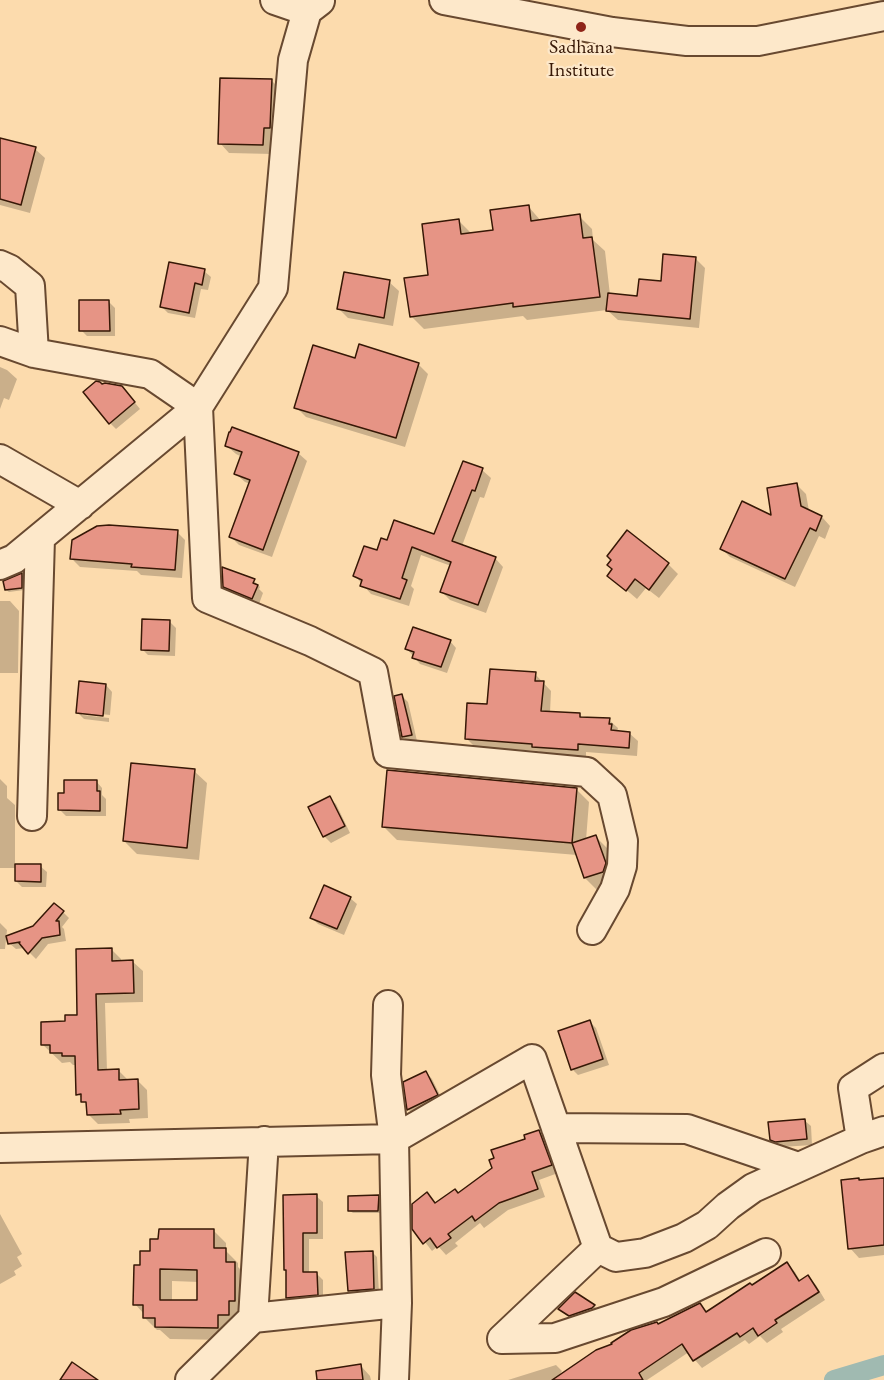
<!DOCTYPE html>
<html>
<head>
<meta charset="utf-8">
<style>
  body { margin:0 }
  canvas { display:block; background:#fcdbad }
</style>
</head>
<body>
<canvas width="884" height="1380"></canvas>
<script>
const g = document.querySelector('canvas').getContext('2d');
g.lineJoin = 'round';
function paint(path, color) { g.fillStyle = color; g.fill(path, 'evenodd'); }
function trace(path, color, width, dash) { g.strokeStyle = color; g.lineWidth = width; g.lineCap = dash ? 'butt' : 'round'; g.setLineDash(dash || []); g.stroke(path); }
function drawText(font, color, halo, rows, align = 'center') {
  g.font = font + ' "EB Garamond",serif'; g.lineWidth = 4.5; g.setLineDash([]); g.textBaseline = 'middle'; g.strokeStyle = halo; g.fillStyle = color; for (const [text, x, y, turn = 0] of rows) {
    g.save(); g.translate(x, y); g.rotate((+turn || 0) * Math.PI / 180); g.textAlign = isNaN(turn) ? turn : align; if (halo) g.strokeText(text, 0, 0); g.fillText(text, 0, 0); g.restore();
  }
}
const shadow = new Path2D(`
  M271 80 281 90 272 154 229 153 220 143Z
  M0 139 35 149 45 158 30 213 0 205Z
  M528 206 541 221 579 216 592 229 593 240 605 251 610 295 638 298 696 259 705 268 699 328 618 320 607 310 527 320 523 316 424 329 411 316 430 276 459 221 472 234 495 231Z
  M204 271 211 277 208 290 201 289 195 318 168 313 162 307Z
  M389 282 399 291 393 326 348 318 339 309Z
  M109 302 115 308V336H87L81 330Z
  M356 360 418 364 428 374 405 447 306 417 296 407Z
  M0 367 7 370 17 379 9 400 4 398 0 409Z
  M103 386 128 394 140 409 116 429 110 423Z
  M227 446 298 453 307 461 272 557 239 545 231 537 250 484 245 482 236 474 242 457 236 454Z
  M464 462 482 470 491 478 484 498 480 497 462 546 495 558 503 567 486 613 450 600 441 591 451 566 421 555 411 586 414 589 409 606 371 594 355 576 388 542 435 535Z
  M797 485 806 494 809 511 822 517 830 526 825 539 819 536 795 587 730 557 721 548 773 518Z
  M177 532 185 540 182 578 141 575 137 571 80 567 72 559Z
  M628 532 668 564 678 574 659 598 646 588 637 599 609 575 613 570Z
  M22 575 25 577 24 590 9 592 6 590 5 582Z
  M254 581 260 587 259 589 263 593 259 604 231 593 224 586Z
  M0 601H10L19 611 18 673H0Z
  M170 622 176 628 175 656 148 655 142 649Z
  M450 641 456 648 447 673 420 664 407 649Z
  M535 674 551 691 550 713 580 715 583 718 609 720 618 728 617 732 629 733 638 741 637 756 586 752V757L542 754 539 751 475 747 467 739 488 706Z
  M106 685 112 692 110 715 82 712V715L109 718V722L84 719 78 713Z
  M401 695 408 702 417 741 410 743 403 737Z
  M194 771 207 783 199 860 137 854 124 841Z
  M0 779 7 786V798L15 805V866H40L47 872 46 887H22L16 881V868H0Z
  M96 781 102 788V795L106 799V816H66L60 810 65 794Z
  M576 789 589 802 586 840 596 837 608 849 617 876 615 884 597 890 585 878 577 855 397 840 384 827Z
  M329 798 336 804 350 833 331 843 325 837 310 808Z
  M350 898 357 904 344 935 318 924 312 918Z
  M63 912 69 918 62 927 64 929 66 941 48 944 36 959 25 948 16 949 9 943Z
  M0 923 7 930 5 949H0Z
  M111 949 121 959V962H133L143 971V1002L105 1003 107 1071 118 1070 129 1081H138L147 1090 148 1118 129 1119 130 1123 98 1124 88 1114V1106L78 1094 77 1065H73L70 1062 62 1063 42 1044 66 1023 78 1017Z
  M590 1022 596 1028 609 1065 578 1075 572 1069Z
  M426 1072 432 1079 443 1101 414 1115 408 1109 405 1083Z
  M804 1120 811 1126 812 1145 782 1147 778 1146 771 1139Z
  M539 1132 547 1139 558 1173 539 1180 545 1197 508 1210 484 1228 480 1223 455 1243 458 1246 446 1255 438 1246 432 1251 414 1228 427 1194 437 1204 458 1195 494 1168 527 1140Z
  M884 1179V1255L859 1258 850 1248 860 1182Z
  M316 1196 323 1202V1239H309V1274H317L323 1280V1300L294 1304 288 1297V1271Z
  M378 1197 381 1200V1213H353L350 1211Z
  M0 1214 22 1254 17 1257 22 1266 14 1271 16 1275 0 1284Z
  M213 1230 226 1243V1251L238 1263V1267L248 1277 247 1313 230 1340 170 1339 160 1330H157L144 1317V1314L135 1304 141 1266 152 1253ZM172 1281 199 1282 198 1302 172 1301Z
  M372 1252 377 1257 379 1293 355 1295 350 1290Z
  M787 1264 795 1272 801 1282 808 1277 816 1285 825 1300 781 1329 783 1332 767 1343 760 1336 749 1344 745 1340 702 1368 695 1360 689 1352 647 1380H609L590 1353 615 1345 700 1305 707 1313 752 1287Z
  M594 1306 600 1312 577 1321 566 1315 560 1309Z
  M556 1365 562 1371 557 1378 586 1380H508Z
  M361 1366 370 1376 371 1380H323Z`);
const canal = new Path2D(`
  M834 1380 884 1365`);
const building = new Path2D(`
  M220 78 272 79 270 128H264L263 145 218 144Z
  M0 138 36 147 21 205 0 199Z
  M529 205 531 221 580 214 583 238 592 237 600 297 513 307V303L410 317 404 278 428 275 422 224 459 219 461 234 493 230 490 210Z
  M663 254 696 257 690 319 606 311 608 293 637 296 639 279 661 281Z
  M169 262 205 269 202 285 195 283 189 313 160 307Z
  M344 272 390 280 384 318 337 309Z
  M79 300H109L110 331H79Z
  M359 344 419 363 396 438 294 408 313 345 355 358Z
  M96 381 100 382 102 384 105 383 122 386 135 402 109 424 83 392Z
  M232 427 299 452 263 550 229 537 250 480 234 474 242 452 225 446 229 432H230Z
  M463 461 483 468 475 491 472 490 452 541 496 557 478 605 440 592 451 562 412 547 402 578 407 580 400 599 360 586 362 580 353 576 364 546 377 550 381 538 387 540 394 520 434 534Z
  M797 483 801 506 822 516 816 531 810 528 785 579 720 549 742 501 771 515 767 488Z
  M109 525 178 530 175 570 131 567 132 564 70 559 72 540 97 526Z
  M627 530 669 563 649 590 635 579 626 591 607 576 612 569 607 565 611 560 607 556Z
  M222 567 255 579 253 583 258 585 252 599 223 587Z
  M22 573V588L5 590 3 581Z
  M142 619 170 620 169 651 141 650Z
  M413 627 451 640 441 667 412 658 414 652 405 649Z
  M490 669 536 672 535 681H544L541 711 580 713V717L610 718 609 724H612L611 730 630 732 629 748 578 744V750L532 747V744L465 739 467 703 487 704Z
  M79 681 106 684 103 716 76 713Z
  M402 694 412 735 402 737 394 696Z
  M131 763 195 769 187 848 123 841Z
  M387 770 577 788 572 843 382 827Z
  M64 780H97V791H100V811L58 810V793H64Z
  M330 796 345 826 323 837 308 807Z
  M596 835 606 863 603 872 584 878 572 843Z
  M15 864H41V882L15 881Z
  M324 885 351 897 337 929 310 918Z
  M54 903 64 911 56 921H59L60 935 42 938 28 954 19 943 20 942 8 944 6 936 33 926Z
  M112 948V961L133 960 134 993 96 994 98 1070 119 1069V1080L138 1079 139 1109 120 1110 121 1114 87 1115 86 1102H81V1094L76 1095 75 1056H62V1053H50V1045H41V1022L65 1021V1015H77L76 949Z
  M590 1020 603 1059 571 1070 558 1031Z
  M426 1071 438 1095 407 1110 403 1082Z
  M805 1119 807 1139 775 1142 770 1140 768 1122Z
  M539 1130 552 1165 532 1172 538 1189 499 1203 475 1221 472 1216 448 1234 451 1238 437 1248 430 1238 423 1244 412 1229V1204L427 1192 435 1203 455 1189 458 1193 492 1168 489 1160 494 1158 491 1150 525 1139 524 1135Z
  M859 1178V1180L884 1178V1245L848 1249 841 1180Z
  M317 1194V1233H303V1272H317L318 1295 286 1298V1270H284L283 1195Z
  M379 1195 378 1211H348V1196Z
  M159 1229H214V1248H226V1262H235V1301H229V1315H218V1328L155 1327V1318H143V1305H133L134 1265H140V1251H150V1239H158ZM160 1269 197 1270V1300H160Z
  M373 1251 374 1289 348 1291 345 1252Z
  M787 1262 799 1281 808 1275 819 1292 775 1320 777 1323 758 1336 753 1328 740 1337 737 1333 693 1361 682 1344 639 1373 643 1380H552L596 1350 612 1344 611 1343 631 1330 657 1322 658 1324 700 1303 706 1312 750 1283 752 1285Z
  M575 1292 595 1305 592 1308 569 1316 558 1309Z
  M72 1362 98 1380H60Z
  M361 1364 363 1380H317L316 1371Z`);
const minor = new Path2D(`
  M275 0 307 11 320 1
  M444 0 612 32 687 41H758L884 16
  M0 265 9 269 30 286 34 353
  M0 341 34 353 150 374 198 407 207 598 310 641 373 672 388 753 587 772 612 795 623 841 622 866 615 889 592 930
  M0 459 80 505
  M0 565 14 559 198 407 273 288 293 60 307 11V0
  M32 816 40 538
  M388 1005 386 1075 394 1139 397 1303 394 1380
  M556 1128 687 1129 798 1167
  M861 1139 853 1088 884 1068
  M0 1148 394 1139 532 1059 598 1248 502 1339
  M598 1248 616 1257 645 1253 684 1238 707 1225 728 1206 753 1188 861 1139 884 1131
  M253 1318 264 1141
  M502 1339 555 1338 664 1302 766 1253
  M190 1380 253 1318 397 1303`);
const markers = [
  [581,27,6,"#8f2418"]
];
const poiNames = [
  ["Sadhana",581,48],
  ["Institute",581,71]
];
paint(shadow, '#0003');
trace(canal, '#a0bab1', 20);
paint(building, '#e69485');
trace(building, '#371806', 1.5);
trace(minor, '#684930', 32);
trace(minor, '#fde8ca', 28);
for (const [x, y, r, color] of markers) { const dot = new Path2D(); dot.arc(x, y, r, 0, 2 * Math.PI); g.fillStyle = color; g.fill(dot); trace(dot, '#fde8ca', 2); }
drawText('20px', '#371806', '#fde8ca', poiNames);
</script>
</body>
</html>
